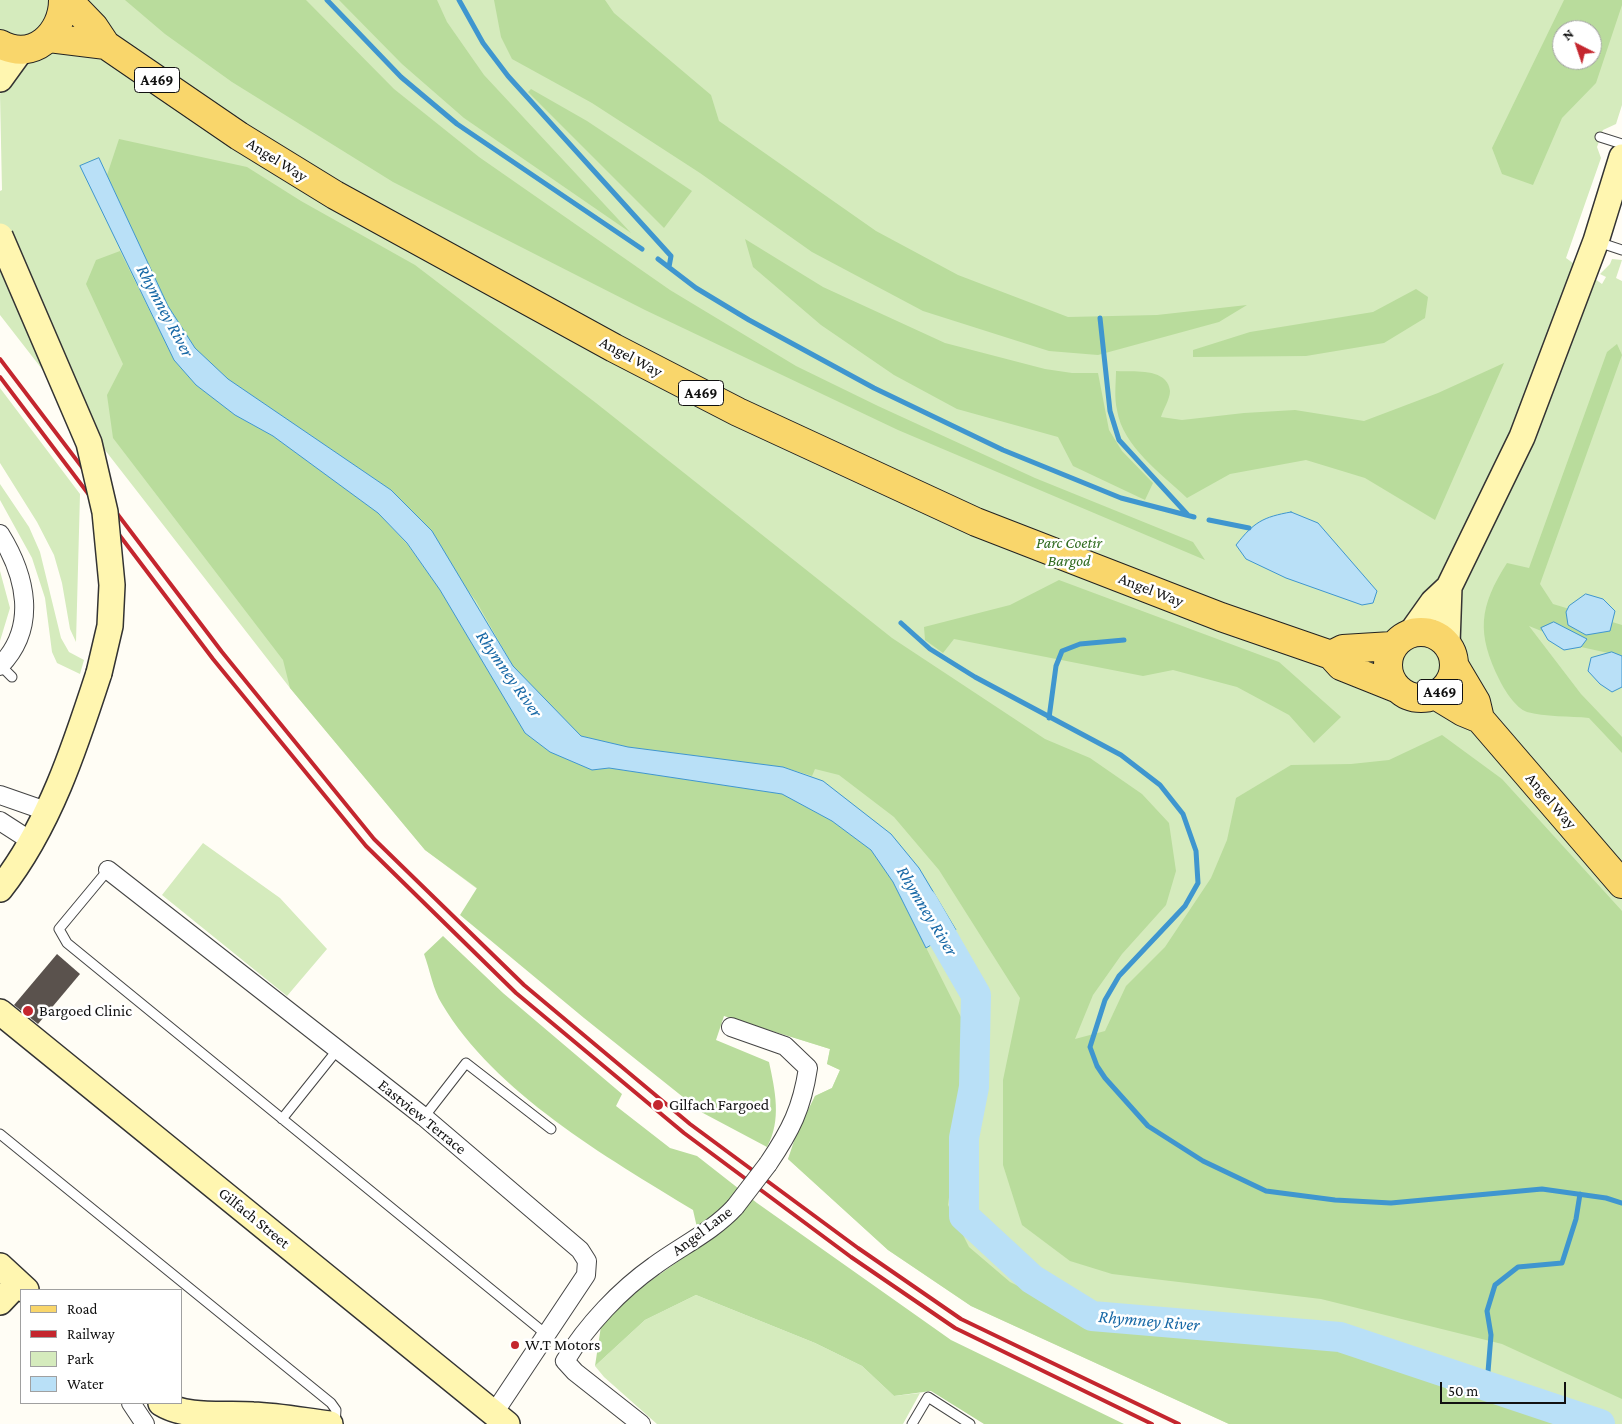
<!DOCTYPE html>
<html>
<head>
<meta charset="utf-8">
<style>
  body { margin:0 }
  #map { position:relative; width:1622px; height:1424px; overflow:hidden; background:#fffdf5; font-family:"Crimson Pro",serif }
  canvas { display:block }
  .legend { position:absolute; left:20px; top:1289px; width:162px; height:115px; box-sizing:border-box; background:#fff; border:1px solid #a0a0a0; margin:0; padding:6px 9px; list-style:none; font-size:15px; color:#111 }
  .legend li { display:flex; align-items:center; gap:10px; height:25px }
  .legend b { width:25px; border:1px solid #a0a0a0 }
  .north { position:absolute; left:1552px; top:20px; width:50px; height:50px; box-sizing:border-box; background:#fff; border:1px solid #a0a0a0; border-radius:50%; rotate:319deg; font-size:14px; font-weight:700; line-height:20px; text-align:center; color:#111 }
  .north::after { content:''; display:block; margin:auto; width:18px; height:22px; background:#c4262e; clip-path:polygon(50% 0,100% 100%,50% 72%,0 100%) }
  .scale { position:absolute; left:1440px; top:1382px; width:126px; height:22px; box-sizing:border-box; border:2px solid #111; border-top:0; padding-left:6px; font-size:15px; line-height:18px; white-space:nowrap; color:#111; -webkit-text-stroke:4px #fff; paint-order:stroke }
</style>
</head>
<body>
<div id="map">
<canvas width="1622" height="1424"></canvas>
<ul class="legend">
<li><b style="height:6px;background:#f9d66b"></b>Road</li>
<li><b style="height:6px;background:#c4262e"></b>Railway</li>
<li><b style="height:14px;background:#d5ebbd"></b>Park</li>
<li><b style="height:14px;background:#b9e0f7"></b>Water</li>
</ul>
<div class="north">N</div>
<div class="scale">50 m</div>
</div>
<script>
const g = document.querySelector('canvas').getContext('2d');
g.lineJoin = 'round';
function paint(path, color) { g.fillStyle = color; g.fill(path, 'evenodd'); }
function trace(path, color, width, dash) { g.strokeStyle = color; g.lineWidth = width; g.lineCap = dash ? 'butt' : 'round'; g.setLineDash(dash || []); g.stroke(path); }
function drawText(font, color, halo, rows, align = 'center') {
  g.font = font + ' "Crimson Pro",serif'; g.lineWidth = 5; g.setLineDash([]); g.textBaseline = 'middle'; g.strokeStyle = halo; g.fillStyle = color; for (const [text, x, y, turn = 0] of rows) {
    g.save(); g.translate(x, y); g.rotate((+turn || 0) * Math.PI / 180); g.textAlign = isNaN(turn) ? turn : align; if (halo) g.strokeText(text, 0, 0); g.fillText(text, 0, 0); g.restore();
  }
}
const green = new Path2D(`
  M0 0H52L40 31 23 38 0 32Z
  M84 0H1622V105L1616 124 1603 130 1597 147 1601 158 1566 258 1602 284 1606 277 1600 274 1610 264 1612 259 1622 260 1616 278 1622 281V1424H1229L971 1306 888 1250 788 1159 815 1096 832 1088 840 1070 827 1064 830 1049 658 995 488 897 425 850 290 688 0 315V191L2 190 0 94 15 72 78 27ZM1562 30H1592V60H1562Z
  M0 388 80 494 76 642 70 629 62 583 54 555 37 522 0 463Z
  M0 484 29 527 40 552 61 638 69 652 84 660 80 674 57 663 52 652 45 598 32 558 0 500Z
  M0 571 10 608 0 641Z
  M203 843 280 898 327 949 287 996 162 895Z
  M696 1295 815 1343 862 1366 894 1396 920 1393 903 1424H657L604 1377 595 1366 645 1320Z`);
const forest = new Path2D(`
  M125 0H306L394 89 479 157 670 290 796 366 878 406 1035 478 1193 542 1205 560 898 430 645 310 393 182 232 82 165 34Z
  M339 0H437L447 22 484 75 631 233 464 118 402 64Z
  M494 0H605L614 13 711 95 719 121 876 231 958 275 1068 317 1157 315 1247 305 1219 322 1098 355 1049 351 923 311 812 252 700 173 592 103 512 59 501 37Z
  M1564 0H1622V5L1596 83 1562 118 1533 185 1502 174 1492 148ZM1562 30H1592V60H1562Z
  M531 89 587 121 692 191 664 228 528 92Z
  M119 139 247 167 301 201 415 265 596 403 892 638 1045 739 1090 758 1142 794 1169 823 1176 871 1166 905 1122 954 1093 995 1075 1039 1105 1031 1126 986 1165 947 1211 878 1227 840 1236 798 1291 765 1351 764 1389 760 1442 735 1502 779 1622 911V1399L1502 1344 1321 1299 1112 1274 1070 1261 1022 1225 1003 1165V1080L1020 998 939 870 894 817 839 775 815 769 812 776 783 767 628 747 581 736 513 666 476 601 391 490 228 379 195 348 168 306 107 175Z
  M745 239 823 287 945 343 1045 369 1072 373H1098L1109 430 1122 451 1153 483 1145 500 1073 466 1058 437 957 409 894 375 821 325 753 267Z
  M120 251 174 360 196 385 235 415 273 436 378 513 407 544 440 590 525 733 550 752 592 770 609 768 782 794 832 821 871 850 893 882 970 1035 948 1205 969 1247 1010 1282 1092 1323 1340 1346 1571 1424H1229L971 1306 888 1250 788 1159 797 1132 815 1096 832 1088 840 1070 827 1064 830 1049 724 1016 716 1040 769 1062C775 1090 782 1120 767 1147L703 1113 584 1018 460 915 477 888 425 850 290 688 283 660 113 438 107 395 123 364 86 284 96 260Z
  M1416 289 1428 297 1425 318 1384 343 1306 356 1193 357V350L1250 332 1373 312Z
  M1617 344 1622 355 1540 584 1553 604 1622 625V656L1581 647 1529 626 1581 694 1622 737V753L1589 718C1571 716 1544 717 1527 712 1516 708 1505 691 1500 681 1476 633 1479 607 1507 563L1529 568 1607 352Z
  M1504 363 1435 520 1365 478 1306 460 1230 474 1187 498C1161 473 1123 447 1117 410 1114 397 1116 383 1116 371 1132 372 1168 367 1170 391 1170 399 1163 410 1161 417L1182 420 1244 413 1295 410 1364 421 1438 393Z
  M1059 580 1279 662 1341 717 1314 743 1289 715 1237 687 1173 670 1143 676 954 639 943 653 925 640 924 627 1010 605Z
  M443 936 503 993 622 1094 616 1106 670 1148 697 1156 757 1203 951 1340 1124 1424H984L931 1391 894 1396 862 1366 815 1343 696 1295 645 1320 595 1366 601 1326 635 1292 701 1245 693 1210C606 1157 495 1093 442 1004 433 990 430 970 424 954Z`);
const water = new Path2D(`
  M99 158 168 306 195 348 228 379 391 490 432 531 513 666 581 736 628 747 783 767 823 781 891 834 919 868 956 930 926 948 893 882 871 850 832 821 782 794 609 768 592 770 550 752 525 733 440 590 407 543 378 513 273 436 235 415 196 385 174 360 80 166Z
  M1291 512 1318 523 1377 591 1373 603 1362 605 1286 578 1246 559 1236 545C1254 522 1263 517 1291 512Z
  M1586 594 1603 599 1615 611 1610 631 1586 635 1568 625 1566 612 1569 606Z
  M1554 622 1587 639 1581 647 1564 650 1548 640 1541 628Z
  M1612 652 1622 656V687L1612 692 1600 684 1588 671 1591 658Z`);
const stream = new Path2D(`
  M327 0 401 77 457 124 642 249
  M459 0 483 43 508 76 671 256 669 267
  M658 259 696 288 749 320 874 388 1003 450 1121 498 1194 517
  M1100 318 1110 411 1119 440 1187 514
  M1209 520 1249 528
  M901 623 930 649 975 677 1121 755 1160 785 1183 814 1196 851 1198 883 1185 906 1119 976 1105 1000 1090 1047 1097 1066 1105 1078 1148 1126 1203 1161 1266 1191 1335 1200 1391 1203 1542 1189 1606 1198 1622 1203
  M1049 718 1056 666 1062 651 1080 644 1124 640
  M1484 1385 1488 1372 1491 1335 1487 1311 1495 1285 1518 1267 1562 1263 1576 1219 1580 1194`);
const river = new Path2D(`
  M923 903 976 995 974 1087 964 1138V1216L1032 1279 1092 1316 1340 1337 1600 1424`);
const building = new Path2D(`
  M57 954 80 974 38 1024 14 1005Z`);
const lane = new Path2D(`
  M1600 137 1622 144
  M1598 242 1622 250
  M1 666 12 677
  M108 870 59 929 67 943 547 1335
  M424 1117 466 1063 551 1129
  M282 1119 338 1049
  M0 1134 331 1403 336 1410 335 1424
  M912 1424 928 1397 970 1424`);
const street = new Path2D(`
  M0 534C26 576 38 627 0 666
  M0 795 46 811
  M0 821 31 841
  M108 870 424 1117 580 1250 587 1261 586 1275 494 1413
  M731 1027 785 1046 808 1068C802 1108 791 1130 768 1164
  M131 1403 145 1424
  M641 1424 575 1372 565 1361C587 1325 620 1290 654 1266 681 1246 712 1232 735 1207`);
const secondary = new Path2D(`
  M0 79 21 50
  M1411 633 1433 602 1449 587 1522 437 1596 241 1622 157
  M1447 644 1449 587
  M0 889C49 827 75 747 99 673
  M0 1012 507 1424
  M0 1266 26 1290
  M0 1302 18 1283
  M161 1403C187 1419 224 1413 253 1415 279 1416 305 1421 330 1424`);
const primary = new Path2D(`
  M68 0 94 27 106 45 239 136 335 195 614 348 738 412 976 522 1221 617 1331 655 1341 666 1396 688
  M49 38 106 45
  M0 44C33 62 63 34 63 0
  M1388 665a33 33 0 1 1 66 0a33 33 0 1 1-66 0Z
  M1331 655 1343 649 1392 646
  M1454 665 1476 702 1480 719
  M1435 695 1463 712 1480 719 1622 884`);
const rail = new Path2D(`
  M0 359 222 652 374 839 524 985 690 1124 858 1248 961 1319 1179 1424
  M0 377 213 659 366 846 516 993 684 1133 851 1257 955 1328 1152 1424`);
const streetBridge = new Path2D(`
  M735 1207 768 1164`);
const secondaryBridge = new Path2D(`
  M0 236 89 443 105 512 112 585 110 626 99 673`);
const markers = [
  [28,1011,6,"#c4262e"],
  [658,1105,6,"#c4262e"],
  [515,1345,5,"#c4262e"]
];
const shields = [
  [157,80,45],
  [701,393,45],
  [1440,692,45]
];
const shieldNames = [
  ["A469",157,80],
  ["A469",701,393],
  ["A469",1440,692]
];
const streetNames = [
  ["Angel Way",277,160,32],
  ["Angel Way",631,357,28],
  ["Angel Way",1151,590,21],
  ["Angel Way",1551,801,49],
  ["Eastview Terrace",422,1117,39],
  ["Gilfach Street",254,1218,39],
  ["Angel Lane",702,1231,-37]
];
const parkNames = [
  ["Parc Coetir",1069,543],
  ["Bargod",1069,561]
];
const poiNames = [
  ["Bargoed Clinic",39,1011],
  ["Gilfach Fargoed",669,1105],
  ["W.T Motors",525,1345]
];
const waterNames = [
  ["Rhymney River",165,311,62],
  ["Rhymney River",509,674,55],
  ["Rhymney River",927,911,59],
  ["Rhymney River",1149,1321,5]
];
paint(green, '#d5ebbd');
paint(forest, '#b9dc9c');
paint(water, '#b9e0f7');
trace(water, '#3f96cf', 1);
trace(stream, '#3f96cf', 5);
trace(river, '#b9e0f7', 30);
paint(building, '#5a524d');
trace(lane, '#444', 11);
trace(street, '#444', 20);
trace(secondary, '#333', 28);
trace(primary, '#222', 30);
trace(lane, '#fff', 9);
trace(street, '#fff', 18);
trace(secondary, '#fff6b0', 25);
trace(primary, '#f9d66b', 28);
trace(rail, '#c4262e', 4);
trace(streetBridge, '#444', 20, []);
trace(secondaryBridge, '#333', 28, []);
trace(streetBridge, '#fff', 18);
trace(secondaryBridge, '#fff6b0', 25);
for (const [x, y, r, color] of markers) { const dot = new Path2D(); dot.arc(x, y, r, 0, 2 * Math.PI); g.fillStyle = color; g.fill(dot); trace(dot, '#fff', 2); }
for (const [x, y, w] of shields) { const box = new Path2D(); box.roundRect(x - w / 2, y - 12.5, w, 25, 4); g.fillStyle = '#fff'; g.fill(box); trace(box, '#111', 1); }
drawText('bold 15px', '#111', null, shieldNames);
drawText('16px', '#111', '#fff', streetNames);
drawText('italic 16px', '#2f6b1f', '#fff', parkNames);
drawText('16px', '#111', '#fff', poiNames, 'left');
drawText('italic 18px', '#1768a6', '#fff', waterNames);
</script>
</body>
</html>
